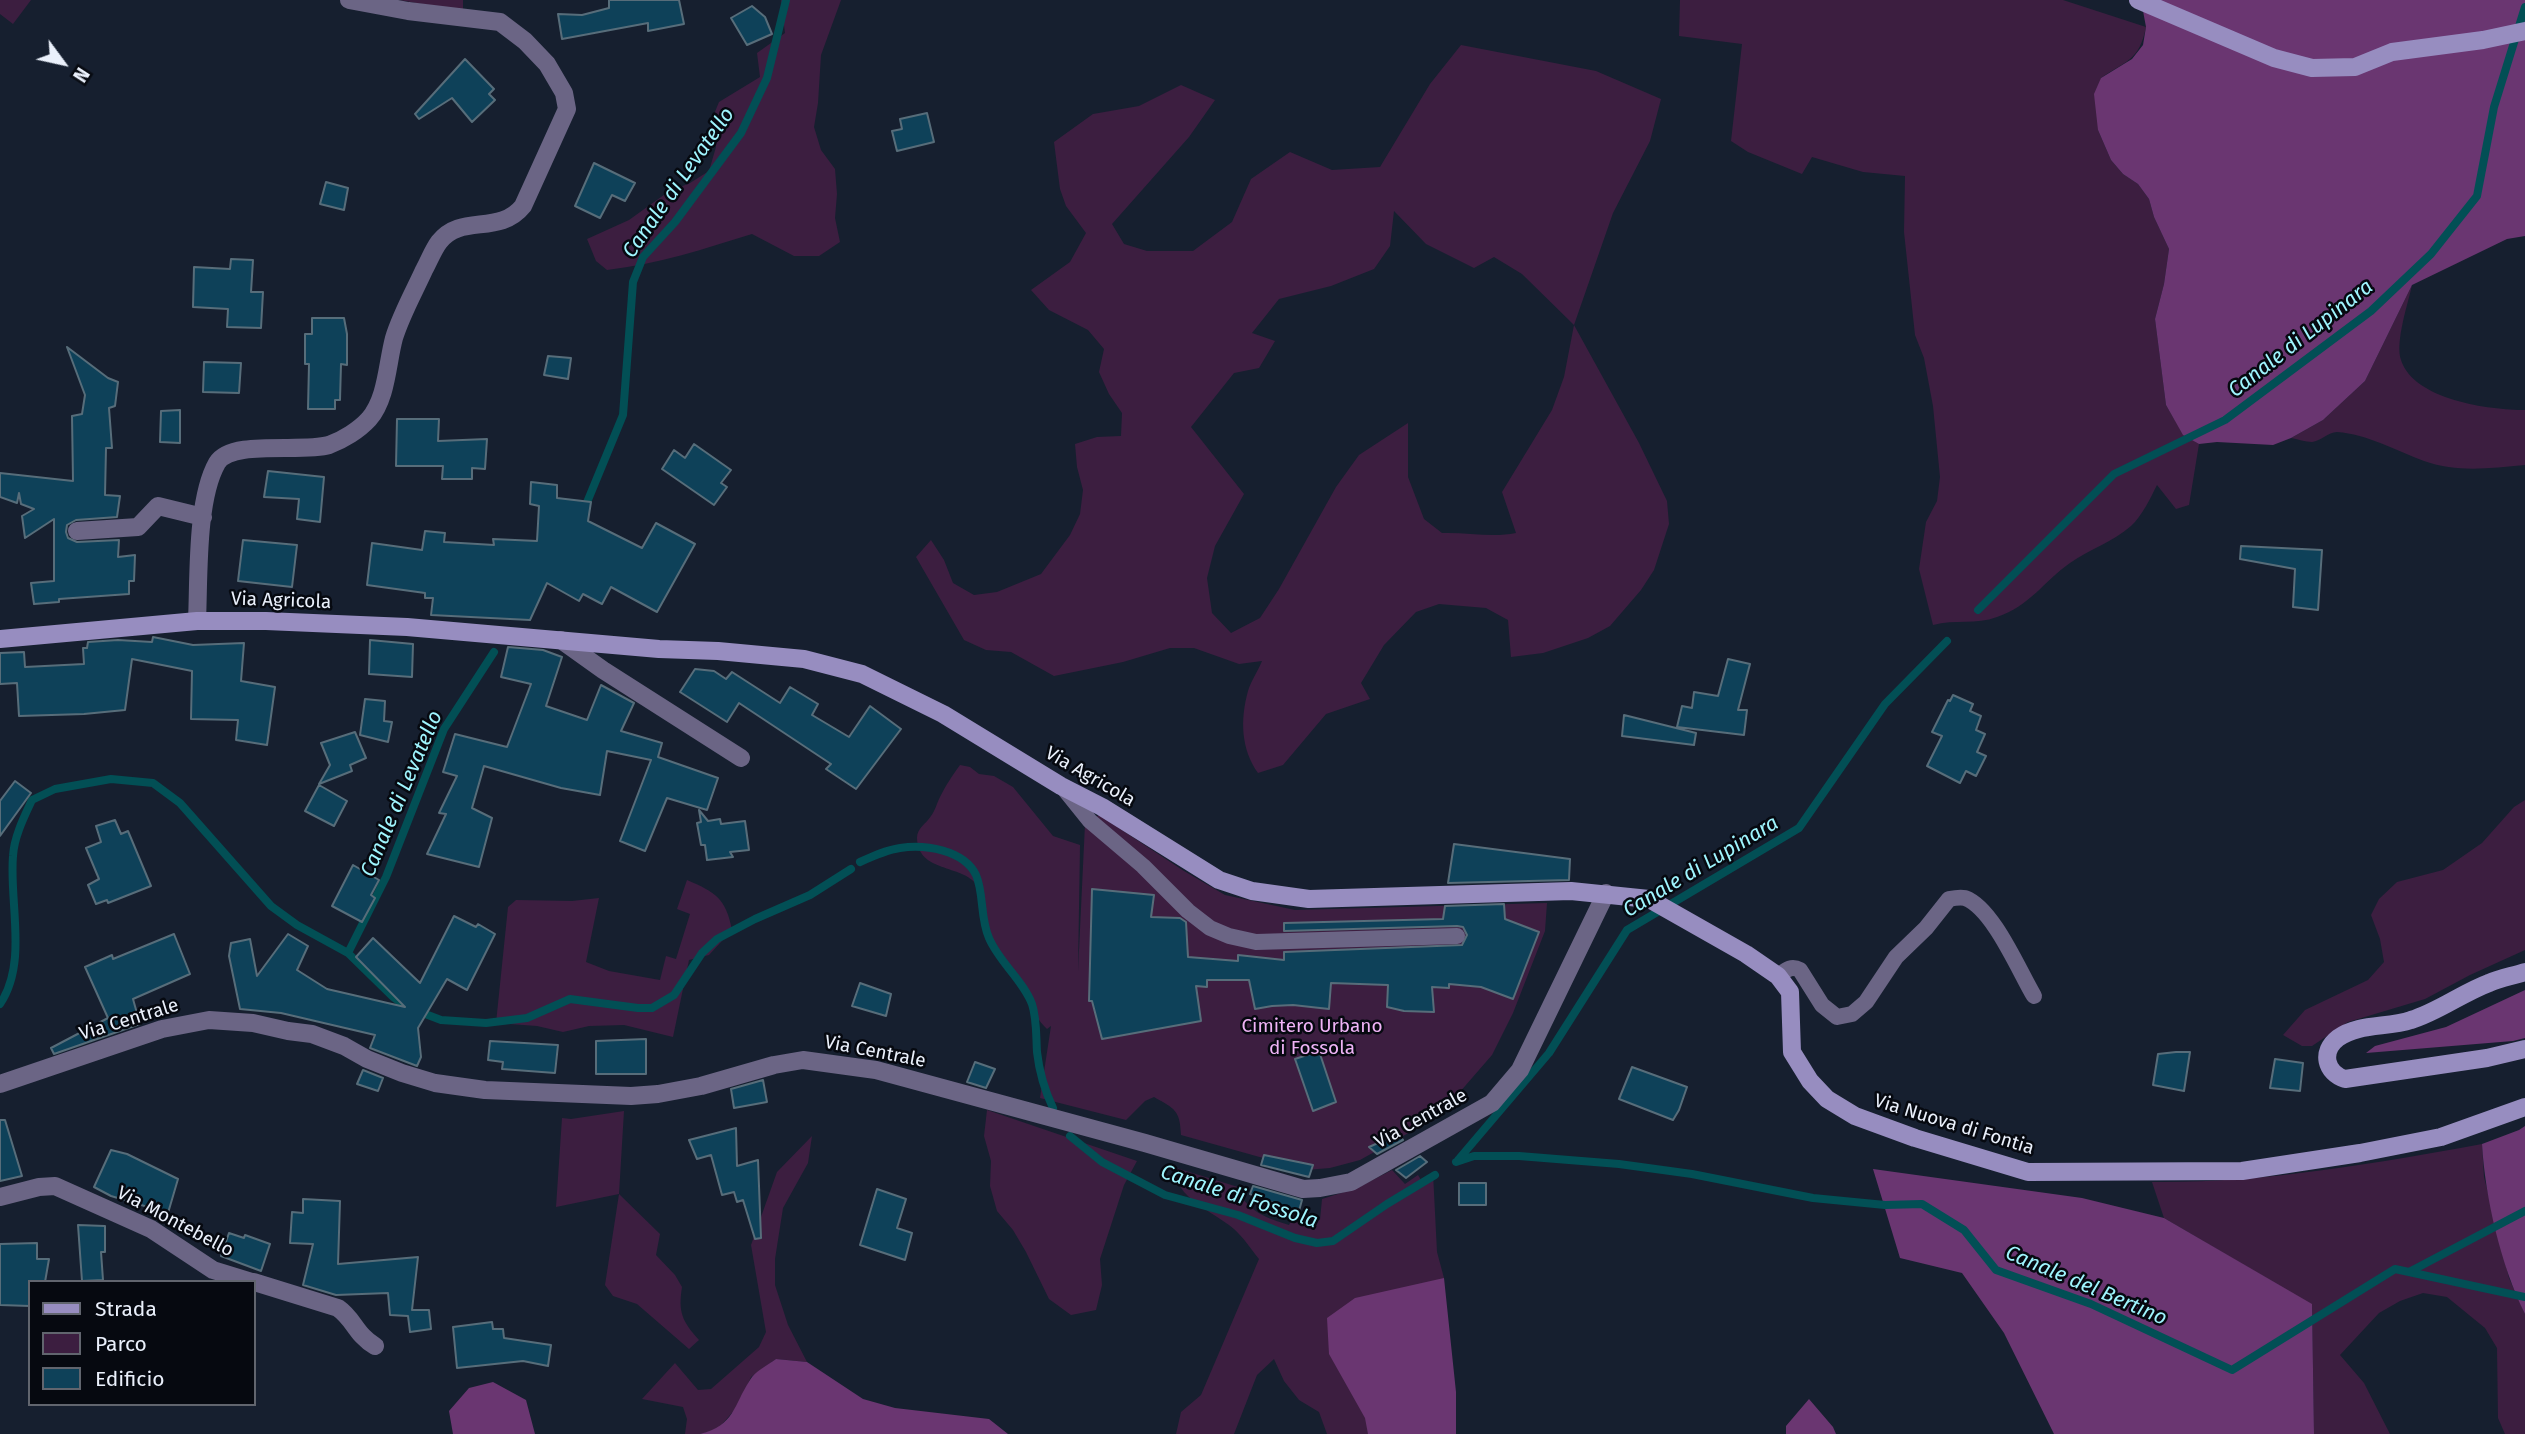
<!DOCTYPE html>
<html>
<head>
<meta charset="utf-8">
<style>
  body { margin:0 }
  #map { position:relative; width:2525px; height:1434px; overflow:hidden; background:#161f2f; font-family:"Fira Sans",sans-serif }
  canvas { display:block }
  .legend { position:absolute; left:28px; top:1280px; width:228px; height:126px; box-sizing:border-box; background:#060910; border:2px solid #61656e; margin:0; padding:9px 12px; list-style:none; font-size:21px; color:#eaf0fb }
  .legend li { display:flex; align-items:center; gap:14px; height:35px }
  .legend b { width:35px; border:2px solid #61656e }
  .north { position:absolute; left:28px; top:28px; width:70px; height:70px; -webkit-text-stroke:5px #060910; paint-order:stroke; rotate:123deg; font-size:19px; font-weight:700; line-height:28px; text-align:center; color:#eaf0fb }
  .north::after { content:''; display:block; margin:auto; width:24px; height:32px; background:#eaf0fb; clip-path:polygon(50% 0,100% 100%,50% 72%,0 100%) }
</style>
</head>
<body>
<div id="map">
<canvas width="2525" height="1434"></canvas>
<ul class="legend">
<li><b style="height:9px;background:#978dc0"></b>Strada</li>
<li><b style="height:19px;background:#3c1e40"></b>Parco</li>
<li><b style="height:19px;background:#0e4159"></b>Edificio</li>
</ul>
<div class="north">N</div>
</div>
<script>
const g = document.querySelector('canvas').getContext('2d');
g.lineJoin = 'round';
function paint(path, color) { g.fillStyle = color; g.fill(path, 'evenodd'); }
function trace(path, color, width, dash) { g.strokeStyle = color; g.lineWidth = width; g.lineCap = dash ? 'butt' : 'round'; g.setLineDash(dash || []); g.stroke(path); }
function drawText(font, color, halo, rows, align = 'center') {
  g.font = font + ' "Fira Sans",sans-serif'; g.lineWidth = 5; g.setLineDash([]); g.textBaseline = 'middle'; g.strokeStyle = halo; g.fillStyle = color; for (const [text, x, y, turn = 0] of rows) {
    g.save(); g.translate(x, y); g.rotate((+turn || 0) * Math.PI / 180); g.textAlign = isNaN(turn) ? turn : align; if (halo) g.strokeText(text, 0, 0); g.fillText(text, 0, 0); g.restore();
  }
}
const green = new Path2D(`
  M0 0H31L13 24 0 14Z
  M399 0H463V11Z
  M781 0H841L821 55 818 103 814 127 821 150 835 169 837 194 835 218 840 242 819 256H794L752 234C704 249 658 264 607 270L596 261 587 239 629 220 668 192 690 183 709 171 716 147 710 124 719 102 760 77 757 53 785 33Z
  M1680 0H2063L2146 27C2139 61 2127 60 2101 78L2098 130 2111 160 2123 174 2138 184 2149 199 2154 217 2169 249 2164 284 2155 319 2166 405 2183 434 2199 444 2189 505 2176 509 2157 485C2150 499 2142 516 2131 526 2113 542 2090 549 2070 563 2044 581 2030 606 1997 617 1976 625 1955 619 1933 625L1919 569 1926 522 1937 501 1940 477 1933 406 1924 358 1915 335 1904 232 1905 176 1863 172 1812 157 1802 174 1748 152 1731 141 1742 44 1679 36Z
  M1461 45 1596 71 1661 99 1650 141 1613 213 1574 325 1639 443 1667 501 1669 524 1654 570 1641 590 1610 626 1588 638 1543 653 1511 657 1508 620 1486 608 1439 604 1416 612 1384 645 1361 683 1370 699 1326 714 1283 765 1258 773C1241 749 1240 720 1248 691 1251 681 1258 671 1262 661L1239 664 1194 648H1170L1123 662 1054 676 1011 652 986 650 964 640 916 557 931 540 944 560 953 583 974 595 997 592 1041 574 1070 535 1080 514 1083 490 1077 467 1075 444 1097 437 1121 436 1122 413 1109 394 1099 372 1104 349 1088 330 1049 310 1031 290 1070 262 1086 233 1066 206 1060 189 1054 142 1093 114 1139 106 1181 85 1215 100 1189 137 1112 224 1124 244 1147 251H1193L1232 222 1251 179 1290 152 1332 170 1380 167 1430 84ZM1394 211 1426 244 1474 268 1494 257 1522 274 1574 325 1564 377 1552 410 1502 492 1516 533C1492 538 1466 532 1442 533L1424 519 1408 477V423L1359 455 1336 487 1279 589 1260 618 1231 633 1212 613 1207 578 1215 546 1244 494 1191 427 1234 373 1259 368 1275 341 1252 333 1279 299 1331 286 1374 269 1390 246Z
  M2412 285C2408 304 2395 342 2401 360 2414 400 2489 410 2525 410V465C2489 468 2459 473 2424 461 2397 451 2367 434 2337 432 2328 432 2321 441 2312 442 2306 442 2297 439 2291 438L2323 420 2365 381Z
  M960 765 970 767 979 774 994 776 1013 787 1053 836 1080 845 1078 971 1085 824 1099 815 1184 871 1225 895 1295 910 1547 903 1545 931 1513 1013 1492 1055 1439 1116 1360 1160 1330 1168 1306 1170 1181 1135C1180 1110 1175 1109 1154 1097L1145 1101 1126 1120 1040 1098 1051 1026 1047 1029C1028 1011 1030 992 1016 973 1007 960 989 953 985 937 981 919 990 905 977 885 962 864 918 873 917 838 917 828 926 824 931 816 935 811 937 803 940 797 946 785 952 776 960 765Z
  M2525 800V950L2470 975 2425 999 2348 1022 2312 1046H2302L2283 1035 2305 1010 2368 980 2384 962 2380 939 2371 915 2379 899 2397 882 2443 870 2482 843 2514 807Z
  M687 880C715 892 726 898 732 930L709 955 689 960 673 1037 624 1025 589 1026 563 1032 537 1026 496 1023 508 907 516 900 572 901 599 898 586 962 609 971 660 980 666 956 676 959 690 914 677 909Z
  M987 1110 1137 1161 1124 1185 1100 1259 1102 1285 1096 1310 1071 1315 1049 1299 1026 1252 1013 1230 997 1211 990 1186 991 1161 984 1136Z
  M624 1111 619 1194 660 1234 656 1255 675 1275 682 1287C678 1312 682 1321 699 1340L689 1349 637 1304 613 1296 605 1285 619 1194 556 1207 562 1118 571 1119Z
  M812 1136 808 1163 783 1208 775 1259V1285L788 1325 807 1362 776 1359 751 1377 737 1407 717 1430 700 1434H685L687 1419 683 1407 642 1399 675 1363 698 1390 711 1389 759 1347 766 1332 751 1245 777 1172Z
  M2482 1144 2484 1177 2509 1278 2525 1314V1434H2505L2498 1418 2497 1348 2485 1328 2447 1297 2423 1293 2400 1301 2379 1313 2340 1355 2364 1383 2390 1434H2314L2312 1305 2164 1218 2152 1182C2264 1183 2372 1164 2482 1144Z
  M1173 1167 1238 1187C1243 1210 1269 1219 1289 1225L1293 1217 1320 1220 1322 1199 1357 1188 1392 1170 1405 1184 1418 1175 1421 1180 1433 1173 1437 1252 1444 1278 1382 1434H1327L1319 1412 1299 1400 1284 1381 1274 1359 1257 1375 1234 1434H1176L1181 1412 1201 1395 1259 1259C1251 1249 1243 1237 1234 1229 1210 1209 1177 1200 1173 1167Z`);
const forest = new Path2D(`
  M2141 0H2525V236L2507 239 2412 285 2365 381 2323 420 2291 438 2273 445 2217 442 2199 444 2183 435 2166 405 2155 319 2164 284 2169 249 2154 217 2149 199 2138 184 2123 174 2111 160 2098 130 2094 94 2101 78 2132 59 2143 45 2146 27Z
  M2525 990V1038L2513 1041 2366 1053 2375 1046 2446 1027Z
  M2525 1126V1314C2501 1266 2485 1197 2482 1144L2519 1130Z
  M1873 1169 2082 1198 2164 1218 2312 1304 2314 1434H2054L2004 1333 1962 1273 1900 1258Z
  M1444 1278 1456 1392V1434H1368L1365 1418 1329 1354 1327 1318 1355 1298Z
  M776 1359 807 1362 863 1399 895 1408 989 1419 1008 1434H700C735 1425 733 1406 750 1380 755 1371 768 1365 776 1359Z
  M493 1382 526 1400 535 1434H453L449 1411 469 1388Z
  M1809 1399 1833 1427 1836 1434H1786V1426Z`);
const stream = new Path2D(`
  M583 512 623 415 633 282 643 257 675 222 741 133 767 78 786 0
  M1978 610 2114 474 2225 420 2371 311 2431 254 2477 196 2494 107 2525 7
  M860 862C873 856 886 850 900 848 925 844 964 850 976 875 984 893 980 918 989 938 999 962 1023 980 1032 1004 1037 1019 1036 1037 1037 1052 1039 1070 1045 1091 1053 1108
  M348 953 386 877 444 729 494 652
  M0 1004C28 963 9 902 13 856 14 837 24 817 32 800L55 789 111 779 153 783 180 803 271 906 297 925 348 953 393 997 407 1007 441 1020 486 1023 527 1018 570 999 638 1008H652L674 995 702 953 717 939 755 919 810 895 851 869
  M1070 1136 1102 1162 1165 1195 1238 1215 1295 1238 1317 1243 1333 1241 1387 1204 1435 1175
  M1458 1160 1549 1053 1627 930 1799 828 1885 704 1947 641
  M1456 1162 1474 1156H1519L1619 1164 1692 1174 1813 1198 1885 1205 1922 1204 1964 1230 1996 1270 2091 1304 2232 1370 2395 1269 2525 1297
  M2409 1272 2525 1211`);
const building = new Path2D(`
  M609 0H679L684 24 648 31V23L562 39 558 14 582 15 609 8Z
  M752 6 765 17 772 34 747 45 731 18Z
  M465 59 494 89 489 94 495 100 472 122 452 98 419 119 415 114Z
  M927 113 934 142 897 151 892 131 902 129 900 119Z
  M594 163 635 183 625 201 612 195 600 218 575 206Z
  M326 182 348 188 344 210 320 204Z
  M231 259 253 260 251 292H263L261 328 227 327 228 309 193 307 194 267 230 269Z
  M312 318H344L347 334V365L341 364 340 400H335V409H308L309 364H305V334H312Z
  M67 347 108 378 118 382 115 406 109 408 112 448H106L105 495 120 496 117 517 76 520 67 525 66 532 68 538 77 542 119 540 118 557 135 555 134 581H129V594L59 599V602L34 604 31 583 54 581V519L25 538 22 516 34 509 21 504 19 493 17 503 0 497V473L73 481 72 416 82 414 85 395Z
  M548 356 571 358 568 379 544 375Z
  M204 362 241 363 239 393 203 392Z
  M180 410V443L160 442 161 411Z
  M397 419H439L438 441 487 439 485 469 472 468V479H442L443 466H396Z
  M694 444 731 470 721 483 727 487 714 505 662 469 674 450 685 458Z
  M268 471 324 477 320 522 297 519 299 499 264 497Z
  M531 482 557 485V498L591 502 588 521 642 548 656 523 695 544 657 612 611 587 602 604 583 594 579 601 547 583 530 620 431 615 433 598H425V593L367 585 372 543 422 550 425 531 445 533 444 542 494 545 493 539 537 541 539 506 530 504Z
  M243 540 297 545 292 587 238 581Z
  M2241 546 2322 550 2318 610 2293 607 2295 569 2240 559Z
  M153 637 193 645 244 643 241 681 275 687 267 745 236 740 238 720 191 719 192 671 132 659 125 710 84 714 19 716 17 683 0 684V653L24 652 25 667 84 664 83 648H87L88 642 118 640 152 642Z
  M370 640 413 644 412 677 369 674Z
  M508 647 543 650 562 657 546 706 587 720 601 685 634 703 621 731 662 743 658 757 718 778 707 810 667 798 645 851 620 841 651 760 607 751 600 795 561 788 484 766 472 808 492 818 479 867 427 854 446 814 439 813 457 776 443 772 455 734 507 747 531 684 501 677Z
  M1728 659 1750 664 1738 710H1747L1744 735 1677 727 1682 706 1692 708 1694 692 1718 696Z
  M695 669 714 671 726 679 732 672 780 703 790 687 818 704 812 715 849 737 870 706 901 729 856 789 826 769 831 764 739 703 727 722 680 692Z
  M1953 695 1973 704 1970 711 1981 716 1976 730 1985 734 1977 752 1986 756 1976 776 1966 771 1960 783 1927 766 1942 736 1932 732 1948 700 1950 701Z
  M365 699 385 701 384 721 392 722 388 742 360 735Z
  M1624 715 1696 733 1694 745 1622 736Z
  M355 732 366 758 350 765 352 771 319 784 330 765 321 743Z
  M15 781 31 793 0 836V801Z
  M319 785 347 801 334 826 305 811Z
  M699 810 708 821 720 819 721 824 745 821 749 850 730 852 733 857 707 860 705 845H701L697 823 701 822Z
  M115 820 121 834 128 831 151 886 108 903 107 900 96 904 88 885 99 879 86 848 101 842 96 826Z
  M1454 844 1570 859 1569 880 1448 883Z
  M353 865 379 880 371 895 375 898 362 922 332 906Z
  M1092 889 1154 895 1151 917 1180 918 1186 922 1188 957 1238 961V955L1284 960V952L1462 945 1467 935 1463 927 1457 926 1284 931V923L1443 919 1445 906 1504 904 1505 919 1539 932 1513 999 1481 987 1449 984V988L1432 987 1434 1012 1404 1011 1387 1007 1388 985 1331 983 1329 1009 1293 1005 1272 1006 1255 1009 1249 980H1207V987L1196 986 1201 1021 1102 1039 1092 1001H1089Z
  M454 916 476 927 478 924 495 934 467 990 447 979 418 1028 421 1057 417 1066 370 1048 375 1035 281 1013 240 1009 229 956 231 943 250 939 257 976 288 934 308 946 297 970 327 989 405 1007 356 957 373 938 420 983Z
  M174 934 190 974 133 999 140 1024 54 1054 51 1048 108 1018 85 967 112 955 113 959Z
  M860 983 891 994 886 1016 852 1006Z
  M646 1039V1074H596V1041Z
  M490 1041 558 1045 555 1073 502 1069 503 1062 488 1060Z
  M1319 1051 1336 1102 1313 1111 1295 1059Z
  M2176 1052H2190L2184 1091 2153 1085 2158 1054Z
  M2275 1059 2303 1063 2300 1091 2270 1088Z
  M975 1062 995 1069 986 1088 967 1082Z
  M1632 1067 1687 1087 1679 1110 1673 1120 1619 1099Z
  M363 1070 383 1078 378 1091 357 1084Z
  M763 1080 767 1102 734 1108 731 1089Z
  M0 1120H5L22 1176 0 1181Z
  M736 1128 737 1166 758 1160 761 1238 755 1239 743 1200 737 1202 734 1192 722 1195 711 1155 697 1159 689 1140Z
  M1398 1134 1403 1140 1377 1154 1369 1147Z
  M111 1150 127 1154 178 1179 168 1213 111 1196 94 1187Z
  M1264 1155 1313 1165 1309 1177 1261 1165Z
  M1420 1156 1427 1162 1406 1178 1396 1170Z
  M1459 1183H1486V1205H1459Z
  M1253 1186 1302 1200 1299 1211 1275 1206 1276 1204 1250 1194Z
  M877 1189 906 1199 897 1228 912 1233 905 1260 860 1245Z
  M303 1199 340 1201 338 1264 418 1257 412 1310H429L431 1329 410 1332 408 1316 390 1315 388 1293 336 1295 303 1285 313 1244 290 1243 292 1212 303 1213Z
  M78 1225 105 1226V1252H101L103 1280 82 1281Z
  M229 1233 244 1238 245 1235 270 1244 261 1271 221 1256Z
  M37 1243V1259H49L45 1282H30V1306L0 1305V1244Z
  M492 1322 493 1329H503L504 1338 551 1345 548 1366 523 1361 457 1368 453 1327Z`);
const lane = new Path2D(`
  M1065 790 1090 821 1143 866 1188 911 1210 928 1229 936 1256 942 1457 936
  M1778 976C1786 970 1791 965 1800 970L1822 1005 1837 1017 1852 1014 1866 1002 1896 957 1926 928 1949 899C1954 898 1960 897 1965 898 1993 908 2019 971 2034 996`);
const street = new Path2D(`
  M77 531 138 527 158 506 203 517
  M197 621C199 578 196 500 217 463 231 439 302 453 329 445 343 440 359 430 369 419 387 398 387 364 394 338 401 315 414 292 424 270 429 261 433 250 439 242 461 213 499 236 523 206L567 109 564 93 547 64 525 41 500 22 408 11 349 0
  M561 640 603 670 741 758
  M0 1084 162 1029 209 1020 253 1023 288 1031 312 1034 344 1046 367 1059 402 1073 435 1083 485 1090 631 1096 658 1094 701 1086 774 1065 803 1060 876 1070 1145 1143 1303 1189 1320 1188 1351 1182 1492 1103 1520 1070 1606 893
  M0 1197 39 1187 55 1186 151 1229 213 1270 252 1282
  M254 1282 338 1308C354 1319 356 1335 375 1346`);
const secondary = new Path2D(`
  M2138 0 2274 58 2312 68 2355 67 2392 52 2483 40 2525 31
  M0 639 197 621H266L407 627 659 649 718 651 804 659 862 674 943 714 1061 786 1102 807 1219 880 1252 891 1309 899 1571 891 1649 899 1746 954 1778 976 1790 992 1792 1052 1810 1081 1827 1099 1855 1116 1915 1138 2028 1172 2242 1171 2360 1153 2441 1137 2525 1107
  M2525 972C2513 976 2500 978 2489 983 2462 993 2438 1012 2411 1020 2387 1028 2359 1023 2338 1038 2320 1052 2326 1073 2345 1079L2487 1058 2525 1049`);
const streetNames = [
  ["Via Agricola",281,601,2],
  ["Via Agricola",1090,777,30],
  ["Via Centrale",129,1020,-17],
  ["Via Centrale",875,1052,11],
  ["Via Centrale",1421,1119,-29],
  ["Via Nuova di Fontia",1954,1125,17],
  ["Via Montebello",175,1222,28]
];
const parkNames = [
  ["Cimitero Urbano",1312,1027],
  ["di Fossola",1312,1049]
];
const waterNames = [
  ["Canale di Levatello",679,183,-55],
  ["Canale di Lupinara",2301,339,-38],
  ["Canale di Levatello",402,794,-67],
  ["Canale di Lupinara",1701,867,-31],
  ["Canale di Fossola",1239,1197,18],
  ["Canale del Bertino",2086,1286,23]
];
paint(green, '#3c1e40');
paint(forest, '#6a3671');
trace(stream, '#024f55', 8);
paint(building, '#0e4159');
trace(building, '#576d7a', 2);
trace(lane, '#6b6585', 16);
trace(street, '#6b6585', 18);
trace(secondary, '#978dc0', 18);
drawText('19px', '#eaf0fb', '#060910', streetNames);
drawText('19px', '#efb3f6', '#060910', parkNames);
drawText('italic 21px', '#9ff5fe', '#060910', waterNames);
</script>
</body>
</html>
